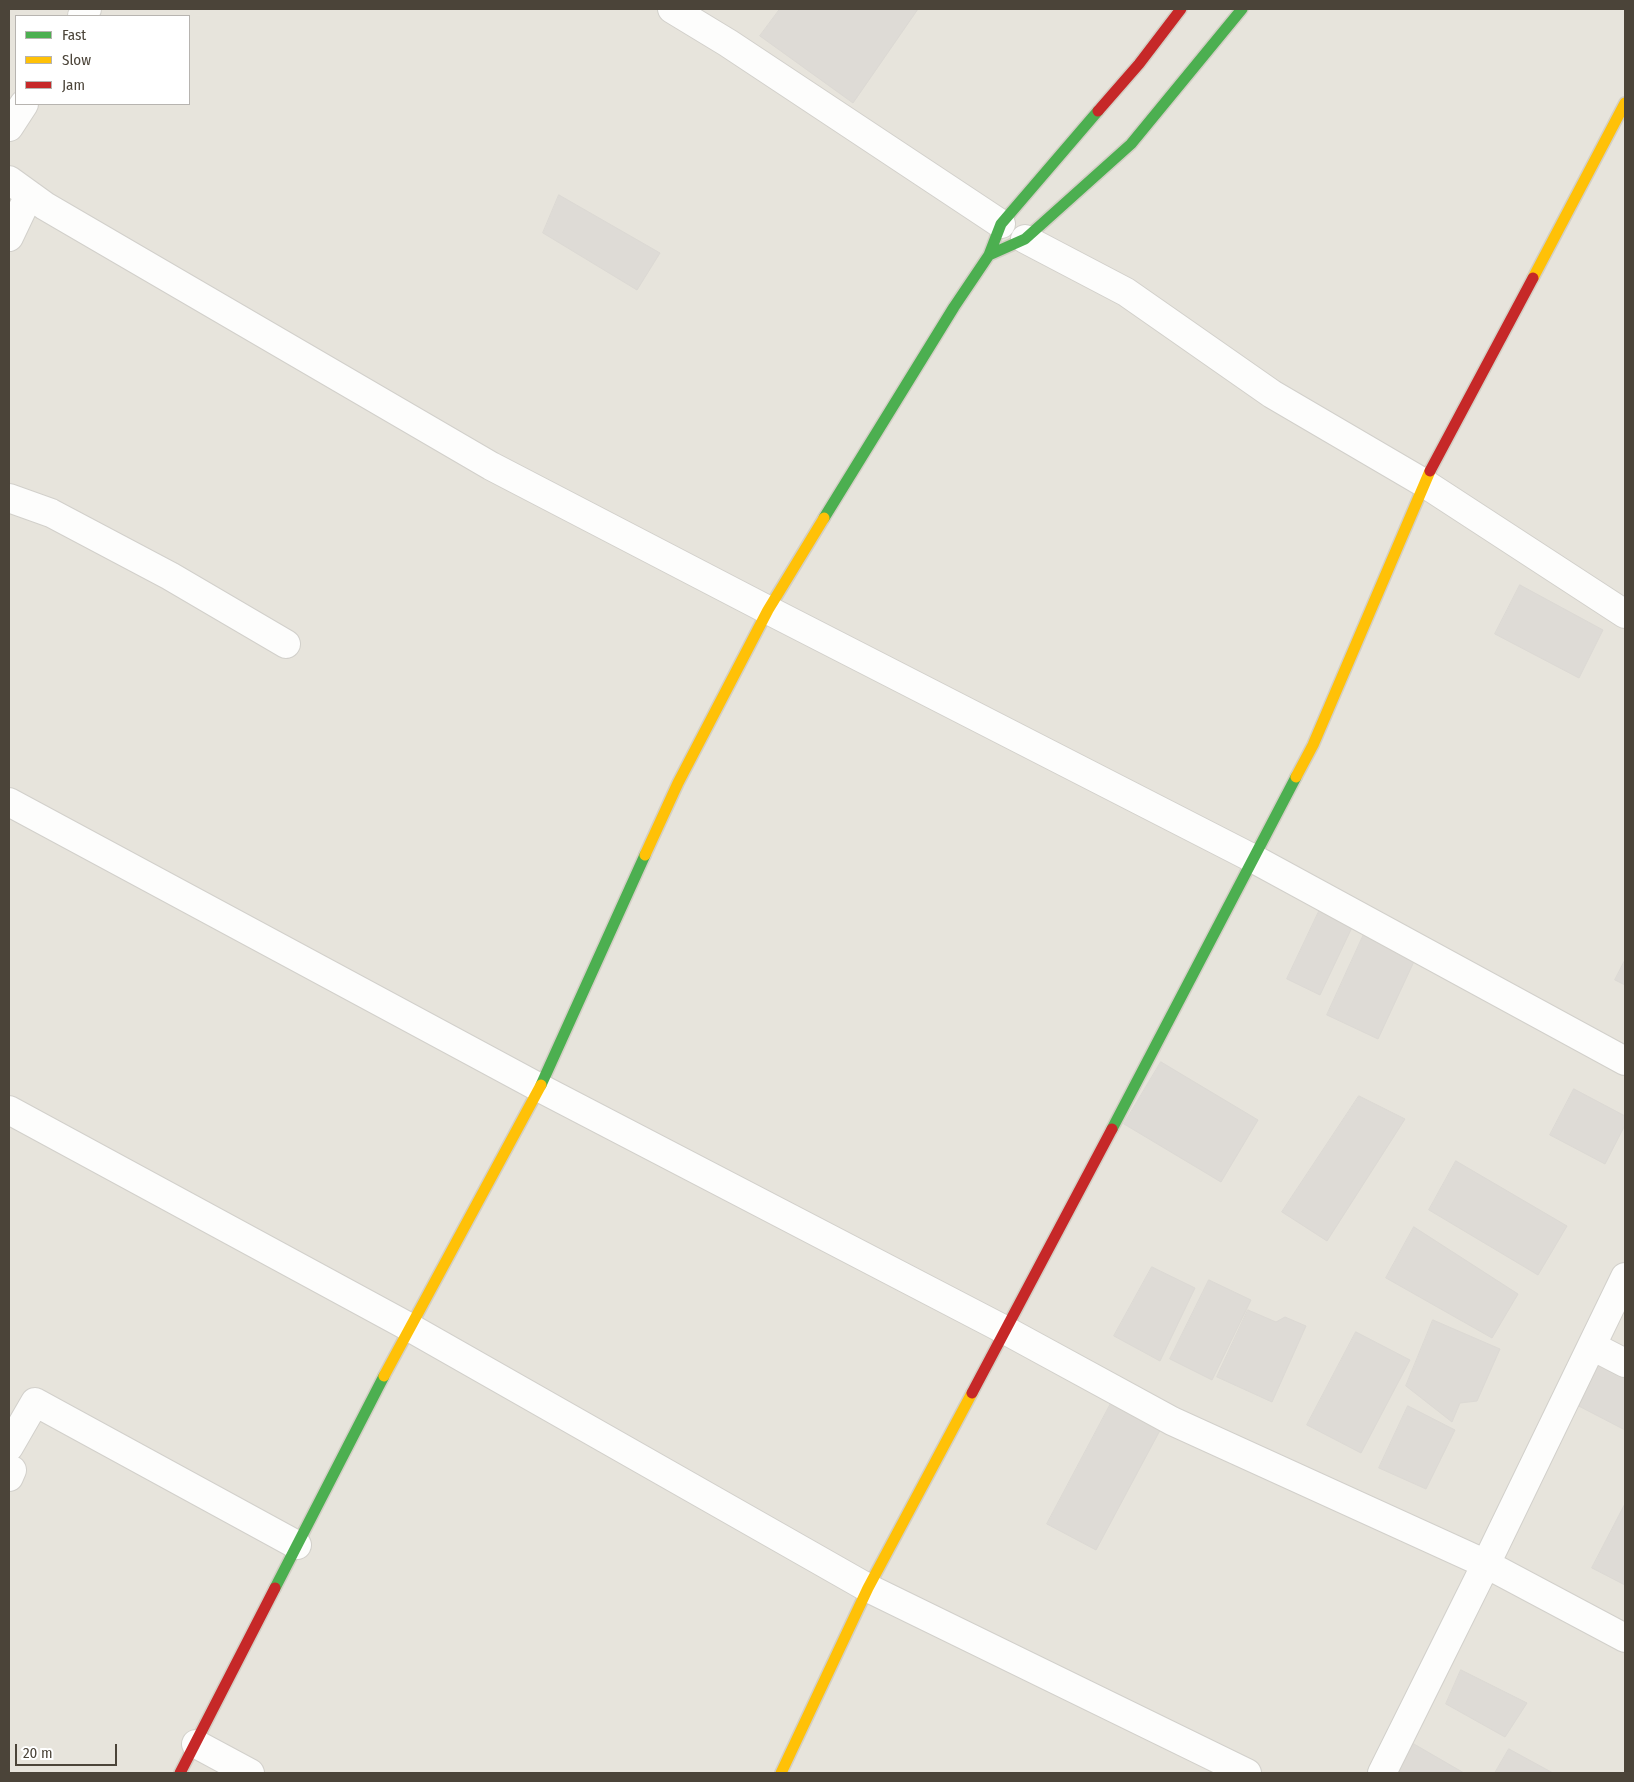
<!DOCTYPE html>
<html>
<head>
<meta charset="utf-8">
<style>
  body { margin:0 }
  #map { position:relative; width:1634px; height:1782px; overflow:hidden; background:#f4f2ee; font-family:"Fira Sans Condensed",sans-serif }
  canvas { display:block }
  .frame { position:absolute; inset:0; border:10px solid #4b4439; pointer-events:none }
  .legend { position:absolute; left:15px; top:15px; width:175px; height:90px; box-sizing:border-box; background:#fff; border:1px solid #b7b4b0; margin:0; padding:6px 9px; list-style:none; font-size:15px; color:#4b4439 }
  .legend li { display:flex; align-items:center; gap:10px; height:25px }
  .legend b { width:25px; border:1px solid #b7b4b0 }
  .scale { position:absolute; left:15px; top:1744px; width:102px; height:22px; box-sizing:border-box; border:2px solid #4b4439; border-top:0; padding-left:6px; font-size:15px; line-height:18px; white-space:nowrap; color:#4b4439; -webkit-text-stroke:4px #fff; paint-order:stroke }
</style>
</head>
<body>
<div id="map">
<canvas width="1634" height="1782"></canvas>
<div class="frame"></div>
<ul class="legend">
<li><b style="height:6px;background:#4caf50"></b>Fast</li>
<li><b style="height:6px;background:#ffc107"></b>Slow</li>
<li><b style="height:6px;background:#c62828"></b>Jam</li>
</ul>
<div class="scale">20 m</div>
</div>
<script>
const g = document.querySelector('canvas').getContext('2d');
g.lineJoin = 'round';
function paint(path, color) { g.fillStyle = color; g.fill(path, 'evenodd'); }
function trace(path, color, width, dash) { g.strokeStyle = color; g.lineWidth = width; g.lineCap = dash ? 'butt' : 'round'; g.setLineDash(dash || []); g.stroke(path); }
const residential = new Path2D(`
  M9 9H1625V1773H9ZM16 16H189V104H16Z`);
const building = new Path2D(`
  M780 9H918L853 103 760 36Z
  M559 195 660 253 637 290 543 233Z
  M1520 585 1603 630 1579 678 1495 634Z
  M1323 903 1356 919 1320 995 1287 979Z
  M1365 932 1417 955 1378 1039 1327 1015Z
  M1625 960V985L1615 980Z
  M1161 1062 1258 1120 1221 1182 1124 1124Z
  M1574 1089 1625 1116V1125L1605 1164 1550 1135Z
  M1359 1096 1405 1119 1327 1241 1282 1212Z
  M1456 1161 1567 1226 1538 1275 1429 1210Z
  M1414 1227 1518 1294 1492 1338 1386 1278Z
  M1152 1267 1195 1288 1160 1361 1114 1336Z
  M1209 1280 1251 1300 1212 1380 1170 1359Z
  M1248 1310 1276 1322 1285 1317 1306 1326 1272 1402 1217 1377Z
  M1433 1320 1500 1349 1477 1401 1460 1403 1452 1422 1406 1386Z
  M1356 1332 1410 1360 1361 1453 1307 1425Z
  M1595 1356 1625 1372V1430L1571 1402Z
  M1116 1394 1165 1421 1096 1550 1047 1524Z
  M1408 1406 1455 1430 1426 1489 1379 1468Z
  M1625 1504V1585L1592 1568Z
  M1461 1670 1527 1703 1505 1737 1446 1704Z
  M1407 1740 1464 1773H1388Z
  M1509 1749 1553 1773H1495Z`);
const street = new Path2D(`
  M672 9 728 43 1001 224
  M82 16 87 9
  M9 127 24 104
  M9 180 45 206 491 466 768 610 1254 859 1625 1061
  M9 237 29 195
  M1025 239 1126 292 1272 394 1424 483 1625 614
  M9 498 51 513 170 576 286 644
  M9 802 540 1088 1005 1330 1172 1421 1486 1564 1625 1638
  M9 1110 409 1327 868 1588 1247 1773
  M1592 1346 1625 1363
  M9 1447 35 1402 297 1545
  M9 1477 12 1470
  M196 1744 250 1773
  M1382 1773 1486 1564 1625 1277`);
const fast = new Path2D(`
  M989 255 1025 239 1131 144 1242 9
  M824 518 954 307 989 255 1001 224 1098 111
  M541 1085 645 855
  M1112 1129 1296 777
  M275 1588 384 1376`);
const slow = new Path2D(`
  M1533 278 1625 103
  M1296 777 1313 745 1430 471
  M645 855 678 783 768 610 824 518
  M384 1376 541 1085
  M781 1773 868 1588 972 1393`);
const jam = new Path2D(`
  M1098 111 1139 64 1181 9
  M1430 471 1533 278
  M972 1393 1112 1129
  M180 1773 275 1588`);
paint(residential, '#e7e4dc');
paint(building, '#dedbd6');
trace(building, '#dcd9d4', 1);
trace(street, '#d2d0cb', 30);
trace(fast, '#d3cfc5', 14);
trace(slow, '#d3cfc5', 14);
trace(jam, '#d3cfc5', 14);
trace(street, '#fdfdfc', 28);
trace(fast, '#4caf50', 11);
trace(slow, '#ffc107', 11);
trace(jam, '#c62828', 11);
</script>
</body>
</html>
